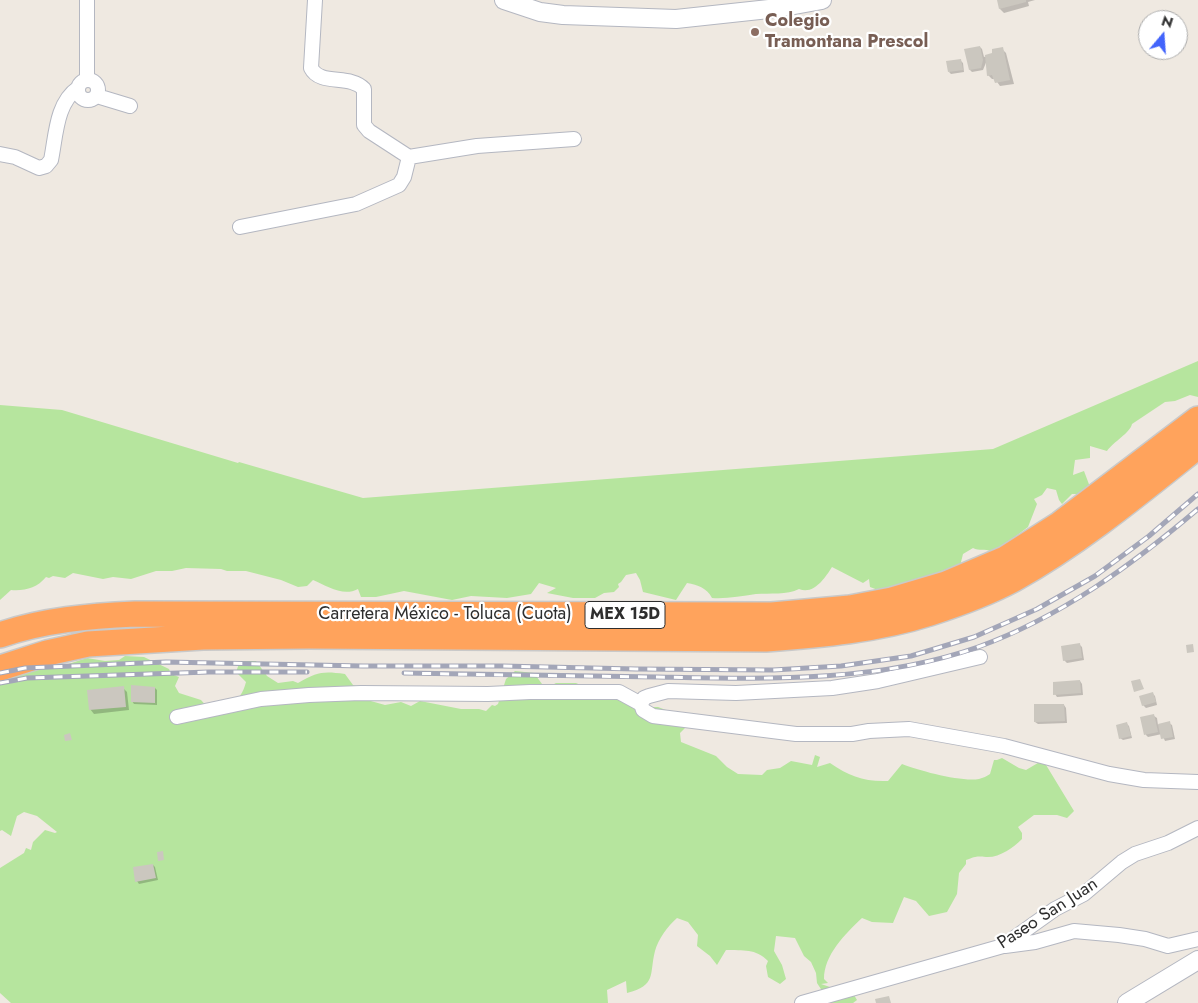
<!DOCTYPE html>
<html>
<head>
<meta charset="utf-8">
<style>
  body { margin:0 }
  #map { position:relative; width:1198px; height:1003px; overflow:hidden; background:#efe9e1; font-family:Jost,sans-serif }
  canvas { display:block }
  .north { position:absolute; left:1138px; top:10px; width:50px; height:50px; box-sizing:border-box; background:#fff; border:1px solid #ababab; border-radius:50%; rotate:18deg; font-size:14px; font-weight:700; line-height:20px; text-align:center; color:#2e2e2e }
  .north::after { content:''; display:block; margin:auto; width:18px; height:22px; background:#4264fb; clip-path:polygon(50% 0,100% 100%,50% 72%,0 100%) }
</style>
</head>
<body>
<div id="map">
<canvas width="1198" height="1003"></canvas>
<div class="north">N</div>
</div>
<script>
const g = document.querySelector('canvas').getContext('2d');
g.lineJoin = 'round';
function paint(path, color) { g.fillStyle = color; g.fill(path, 'evenodd'); }
function trace(path, color, width, dash) { g.strokeStyle = color; g.lineWidth = width; g.lineCap = dash ? 'butt' : 'round'; g.setLineDash(dash || []); g.stroke(path); }
function drawText(font, color, halo, rows, align = 'center') {
  g.font = font + ' Jost,sans-serif'; g.lineWidth = 4.5; g.setLineDash([]); g.textBaseline = 'middle'; g.strokeStyle = halo; g.fillStyle = color; for (const [text, x, y, turn = 0] of rows) {
    g.save(); g.translate(x, y); g.rotate((+turn || 0) * Math.PI / 180); g.textAlign = isNaN(turn) ? turn : align; if (halo) g.strokeText(text, 0, 0); g.fillText(text, 0, 0); g.restore();
  }
}
const green = new Path2D(`
  M1198 361V397L1190 395 1175 401 1165 402 1132 424C1130 433 1113 442 1107 451L1090 446V458L1075 460 1073 475 1084 471 1090 487 1081 494H1072L1062 504 1059 500 1056 490 1047 488 1042 495 1034 499 1037 504 1028 527 1000 548 991 551C985 549 979 551 973 548L963 554 960 566 934 581 878 590 870 587 869 579 863 583 832 567C825 578 814 595 799 589 787 595 770 593 756 594 741 596 727 599 712 598 707 588 698 585 687 583L676 600 643 592 640 580 636 573 626 575 621 582 618 584 619 587 614 592 604 593 595 598H573L547 593 556 588 539 583 531 594 507 598 471 596 452 600 404 591 376 597H361L358 589C343 597 327 586 313 580L307 586 298 587 281 580 246 571H227L221 569 186 568 172 571H156L131 579 113 577 103 579 73 573 65 578 53 576 49 578 46 577C37 588 25 591 11 590L0 600V405L62 410 238 463 239 462 363 498 993 449Z
  M125 656 144 657 169 669 171 674 179 677 175 686 179 693 201 700 208 708C229 702 240 705 246 682L236 672 240 661H256L267 676 278 683 293 681 298 683C318 672 322 671 345 674L353 685 360 687V698L385 705 401 702 411 706 420 701 461 709H479L486 711 492 705 495 706 498 704 506 679 515 671 534 673 542 684 550 686 556 683H576L603 695 621 698 640 707H658L679 715 685 728 680 733 681 742 716 756 727 767 738 774 762 775 767 770 780 768 791 761 812 765 815 755 820 757 817 767 830 763C849 776 864 782 888 781L902 764C920 771 961 782 979 779 983 778 987 776 990 774L994 760H997L1002 758 1019 768 1026 770 1043 760 1074 811 1067 818 1057 815H1034L1018 827 1022 833V839C1013 848 999 858 986 857 977 856 976 856 966 860V864L959 873 957 894 947 912 929 916 916 901 904 897 893 923 872 922 862 918C845 934 824 955 824 979L828 983 821 984 842 991 851 990 857 1000 853 1003H830L817 983 816 973 811 962 804 956 795 938 776 936 774 951 782 965 786 979 780 984 768 977 766 966 768 961C755 948 744 951 726 950L717 965 710 956 697 946 698 935 688 922 677 918C668 926 658 939 655 951 649 975 657 985 627 993L626 981 607 990 608 1003H11L0 993V868L24 853 26 848 31 850 33 842 45 830 55 833 57 832 37 816 24 812 17 816 11 836 2 830 0 831V678L37 666 56 668 87 658 105 661 119 660Z`);
const shadow = new Path2D(`
  M998 0H1035L1028 2 1029 6 1004 13 1000 9Z
  M980 47 982 49 984 57 993 54 1002 49 1006 53 1014 84 1000 86 995 79H992L988 75 987 60 983 70 972 72 970 70 966 50Z
  M960 60 963 63 964 72 951 74 949 72Z
  M1079 644 1082 647 1084 660 1067 663 1064 660Z
  M1080 681 1082 684 1083 695 1057 697 1055 694Z
  M123 688 127 692 129 710 94 714 90 709Z
  M155 688 157 690V705L134 704 132 701Z
  M1153 694 1155 696 1157 705 1146 708 1143 705Z
  M1064 705 1066 708 1067 723 1038 724 1035 722Z
  M1154 716 1157 718 1158 725 1169 723 1172 725 1175 739 1165 741 1162 734 1148 737 1146 735 1142 718Z
  M1127 724 1129 726 1132 738 1123 740 1120 738Z
  M153 865 155 867 158 880 139 884 137 881Z`);
const building = new Path2D(`
  M997 0H1026V2L999 9Z
  M980 46 983 60 981 68 969 70 964 49Z
  M1003 47 1010 80 995 83 992 75 987 76 985 55 992 53V49Z
  M961 59 963 70 948 72 946 61Z
  M1080 643 1082 658 1063 661 1061 646Z
  M1193 644 1194 652 1187 653 1186 645Z
  M1140 679 1144 689 1134 692 1131 681Z
  M1080 680 1081 693 1053 695V682Z
  M131 685 155 687V703L131 702Z
  M124 686 126 707 89 710 87 690Z
  M1153 692 1156 702 1142 706 1139 696Z
  M1034 704H1064L1065 721 1034 722Z
  M1154 714 1158 732 1144 735 1140 717Z
  M1170 721 1173 737 1161 739 1158 724Z
  M1127 722 1131 736 1119 739 1116 725Z
  M70 733 72 740 65 741 64 735Z
  M163 851 164 860 158 861 157 852Z
  M153 864 156 878 135 882 133 867Z
  M889 996 891 1003H876L875 999Z`);
const minor = new Path2D(`
  M87 79V0
  M78 90a10 10 0 1 1 20 0a10 10 0 1 1-20 0Z
  M97 96 130 106
  M0 154 15 157 39 168 46 166 51 160C56 136 56 103 78 88
  M409 157 477 146 574 139
  M240 227 356 204 399 185 404 177 409 157 369 131 364 125V89C350 74 320 86 311 68L315 0
  M641 704 644 698 649 696 668 691 736 693 832 688 878 681 980 657
  M177 717 261 699 309 695 361 693 488 694 530 692H619L641 704 643 710 653 716 796 734H852L869 731 909 729 1004 746 1109 774 1144 780 1198 782
  M1005 946 1035 942 1074 931 1119 935 1145 939 1168 946 1198 939
  M802 1003 1003 946 1055 909 1084 894 1122 862 1135 854 1168 843 1198 828`);
const tertiary = new Path2D(`
  M504 0 540 12 563 15 676 19 778 8 822 0
  M1127 1003 1198 960`);
const motorway = new Path2D(`
  M0 635C43 620 90 616 135 614L772 615 850 608 892 600 946 584 1005 559 1060 524 1198 419
  M0 668 47 653 88 644 203 637 308 636 766 639C821 635 877 630 930 613 958 604 988 593 1014 579 1080 542 1139 493 1198 446`);
const rail = new Path2D(`
  M0 673 25 668 166 662 363 666H502L636 669 773 670 841 666 911 656 974 637 1037 609 1095 576 1149 536 1198 494
  M404 673C489 675 573 676 657 677 764 679 876 683 978 647 1061 617 1132 565 1198 509
  M0 683 27 678 209 672H307`);
const markers = [
  [755,32,5,"#8d6e63"]
];
const shields = [
  [625,615,80]
];
const shieldNames = [
  ["MEX 15D",625,615]
];
const educationNames = [
  ["Colegio",765,22],
  ["Tramontana Prescol",765,43]
];
const streetNames = [
  ["Carretera México - Toluca (Cuota)",445,615],
  ["Paseo San Juan",1048,914,-33]
];
paint(green, '#b6e59e');
paint(shadow, '#0003');
paint(building, '#cbc7bf');
trace(minor, '#b4b7c1', 16);
trace(tertiary, '#b4b7c1', 20);
trace(motorway, '#c9c9c9', 28);
trace(minor, '#fff', 14);
trace(tertiary, '#fff', 18);
trace(motorway, '#ffa35c', 25);
trace(rail, '#a3a6b8', 5);
trace(rail, '#fff', 3, [9]);
for (const [x, y, r, color] of markers) { const dot = new Path2D(); dot.arc(x, y, r, 0, 2 * Math.PI); g.fillStyle = color; g.fill(dot); trace(dot, '#fff', 2); }
for (const [x, y, w] of shields) { const box = new Path2D(); box.roundRect(x - w / 2, y - 13.5, w, 27, 4); g.fillStyle = '#fff'; g.fill(box); trace(box, '#2e2e2e', 1); }
drawText('bold 16px', '#2e2e2e', null, shieldNames);
drawText('bold 18px', '#785e54', '#fff', educationNames, 'left');
drawText('18px', '#2e2e2e', '#fff', streetNames);
</script>
</body>
</html>
